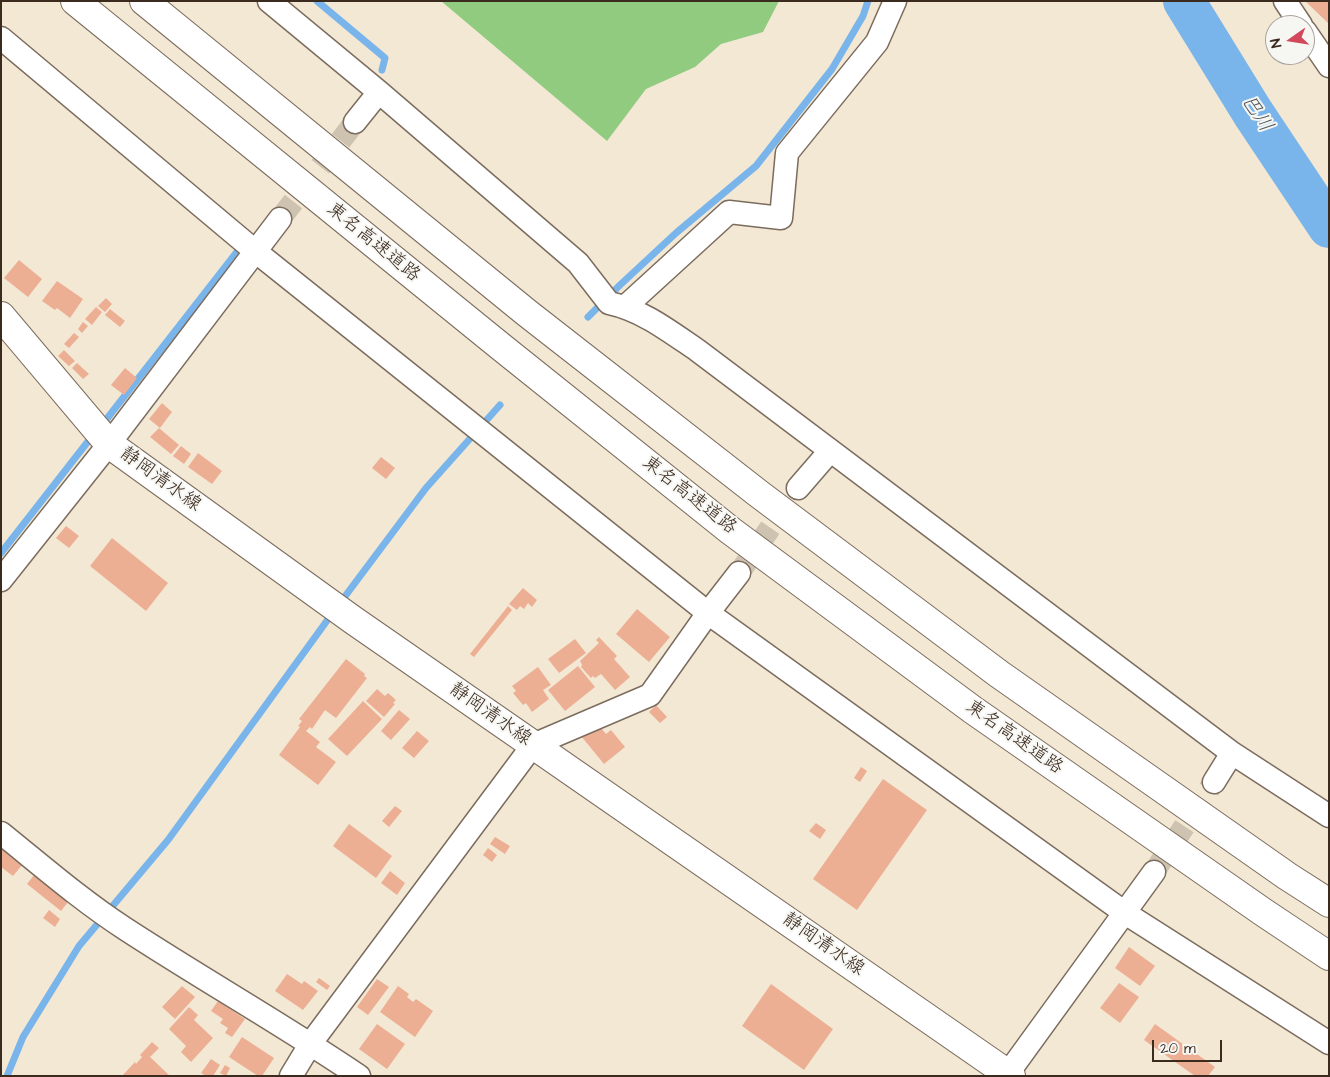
<!DOCTYPE html>
<html>
<head>
<meta charset="utf-8">
<style>
  body { margin:0 }
  #map { position:relative; width:1330px; height:1077px; overflow:hidden; background:#f3e8d4; font-family:"Architects Daughter",sans-serif }
  canvas { display:block }
  .frame { position:absolute; inset:0; border:2px solid #3b2a1e; pointer-events:none }
  .north { position:absolute; left:1265px; top:15px; width:50px; height:50px; box-sizing:border-box; background:#f6f6f2; border:1px solid #aba49d; border-radius:50%; rotate:257deg; font-size:14px; font-weight:700; line-height:20px; text-align:center; color:#3b2a1e }
  .north::after { content:''; display:block; margin:auto; width:18px; height:22px; background:#d1495b; clip-path:polygon(50% 0,100% 100%,50% 72%,0 100%) }
  .scale { position:absolute; left:1152px; top:1040px; width:70px; height:22px; box-sizing:border-box; border:2px solid #3b2a1e; border-top:0; padding-left:6px; font-size:15px; line-height:18px; white-space:nowrap; color:#3b2a1e; -webkit-text-stroke:4px #f6f6f2; paint-order:stroke }
</style>
</head>
<body>
<div id="map">
<canvas width="1330" height="1077"></canvas>
<div class="frame"></div>
<div class="north">N</div>
<div class="scale">20 m</div>
</div>
<script>
const g = document.querySelector('canvas').getContext('2d');
g.lineJoin = 'round';
function paint(path, color) { g.fillStyle = color; g.fill(path, 'evenodd'); }
function trace(path, color, width, dash) { g.strokeStyle = color; g.lineWidth = width; g.lineCap = dash ? 'butt' : 'round'; g.setLineDash(dash || []); g.stroke(path); }
function drawText(font, color, halo, rows, align = 'center') {
  g.font = font + ' "Architects Daughter","Klee One",sans-serif'; g.lineWidth = 4; g.setLineDash([]); g.textBaseline = 'middle'; g.strokeStyle = halo; g.fillStyle = color; for (const [text, x, y, turn = 0] of rows) {
    g.save(); g.translate(x, y); g.rotate((+turn || 0) * Math.PI / 180); g.textAlign = isNaN(turn) ? turn : align; if (halo) g.strokeText(text, 0, 0); g.fillText(text, 0, 0); g.restore();
  }
}
const green = new Path2D(`
  M441 1H779L763 32 721 44 695 67 646 89 607 141Z`);
const stream = new Path2D(`
  M317 1 385 58 382 70
  M588 317 620 285 676 233 756 166 832 69 863 16 868 1
  M102 425 240 248
  M1 553 93 435
  M340 603 426 488 500 405
  M7 1076 23 1037 79 946 168 840 334 611`);
const river = new Path2D(`
  M1184 1 1253 113 1329 227`);
const building = new Path2D(`
  M1305 1H1329V24Z
  M19 260 42 279 28 297 4 278Z
  M57 281 83 299 70 318 57 308 55 310 42 301Z
  M106 298 112 304 105 312 98 306Z
  M96 307 102 312 92 325 85 319Z
  M110 309 125 321 120 327 105 315Z
  M83 322 88 326 82 333 78 329Z
  M74 333 79 337 69 348 64 344Z
  M64 350 75 361 69 366 58 356Z
  M77 363 89 374 83 379 72 368Z
  M125 368 137 378 124 395 111 385Z
  M162 403 172 412 160 428 149 419Z
  M159 428 179 445 171 454 150 437Z
  M181 446 191 454 184 464 173 456Z
  M198 453 222 471 212 484 188 467Z
  M381 457 395 468 386 479 372 468Z
  M66 526 79 536 69 548 56 538Z
  M112 538 168 583 146 611 90 566Z
  M523 588 537 600 532 607 528 603 524 609 520 606 517 610 509 604Z
  M508 606 512 610 474 657 470 654Z
  M637 609 670 637 649 662 616 634Z
  M599 637 617 656 614 659 630 677 615 690 601 674 595 678 593 676 591 678 581 667 582 665 580 661 599 643 596 640Z
  M575 639 586 653 559 673 548 659Z
  M346 659 365 674 364 676 367 678 336 718 325 710 312 729 310 727 306 731 320 742 316 747 336 762 318 785 279 755 300 727 298 726 302 721 299 719Z
  M578 666 595 687 565 711 548 690Z
  M538 667 551 685 543 690 549 699 532 712 526 703 523 705 513 693 516 691 512 686Z
  M377 689 385 696 388 693 396 700 393 703 395 704 384 717 366 701Z
  M363 701 382 719 347 756 328 739Z
  M656 705 667 717 660 723 649 712Z
  M399 710 410 719 391 740 381 731Z
  M597 723 606 734 611 730 625 747 604 764 581 736Z
  M417 731 429 741 414 758 402 748Z
  M861 767 867 771 860 782 854 778Z
  M883 779 927 810 857 910 813 879Z
  M395 806 402 811 389 827 382 821Z
  M816 823 826 830 820 839 809 831Z
  M349 824 392 856 376 878 333 846Z
  M495 837 510 846 505 854 490 844Z
  M1 839 27 859 13 876 1 867Z
  M488 848 497 855 492 862 483 855Z
  M38 870 72 897 61 911 27 884Z
  M390 871 405 883 397 895 381 883Z
  M49 910 60 919 55 927 43 918Z
  M1129 947 1155 966 1140 986 1115 968Z
  M287 974 302 984 304 981 318 991 303 1010 275 991Z
  M319 978 330 986 327 990 316 982Z
  M377 979 389 987 368 1015 357 1007Z
  M1119 983 1139 997 1120 1023 1100 1008Z
  M771 984 833 1029 804 1070 742 1026Z
  M182 986 195 997 175 1019 162 1007Z
  M398 986 409 994 407 997 413 1002 416 999 433 1011 415 1037 380 1012Z
  M218 1001 245 1019 232 1037 225 1033 228 1028 220 1023 223 1019 211 1011Z
  M189 1007 198 1015 194 1020 213 1038 191 1062 181 1052 186 1046 169 1029Z
  M377 1024 405 1044 387 1069 359 1049Z
  M1155 1024 1215 1067 1208 1076H1195L1144 1040Z
  M242 1037 274 1058 262 1076H258L229 1057Z
  M152 1042 159 1048 150 1057 170 1076H122L135 1062 136 1064 142 1057 140 1055Z
  M211 1059 220 1065 213 1076H206L201 1073Z
  M225 1065 230 1068 226 1076 220 1073Z`);
const minorTunnel = new Path2D(`
  M280 219 355 122
  M739 573 798 488
  M1154 872 1214 782`);
const minor = new Path2D(`
  M269 1 379 92 578 263 609 303C642 310 669 331 697 350L1232 753 1329 816
  M1285 1 1301 25
  M1305 31 1329 66
  M1 38 255 251 708 613 1125 913 1329 1043
  M355 122 379 92
  M626 306 729 212 781 218 787 153 877 42 895 1
  M798 488 830 451
  M1 580 109 444 280 219
  M1214 782 1232 753
  M1 833C42 866 81 900 124 928 202 979 282 1024 359 1076
  M291 1076 311 1043 533 745 650 695 708 613 739 573
  M1006 1076 1154 872`);
const major = new Path2D(`
  M1 316 109 444 353 620 1011 1076`);
const highway = new Path2D(`
  M75 1 500 346 731 531 973 710 1263 912 1329 956
  M144 1 527 313 759 494 999 674 1287 876 1329 903`);
const streetNames = [
  ["東名高速道路",373,243,39],
  ["静岡清水線",160,480,36],
  ["東名高速道路",689,496,38],
  ["静岡清水線",490,715,35],
  ["東名高速道路",1014,738,35],
  ["静岡清水線",823,945,35]
];
const waterNames = [
  ["巴川",1256,114,57]
];
paint(green, '#90cb7f');
trace(stream, '#79b5eb', 7);
trace(river, '#79b5eb', 42);
paint(building, '#ecaf94');
trace(minorTunnel, '#cec2b0', 22, [22, 11]);
trace(minor, '#7b6c5e', 25);
trace(major, '#7b6c5e', 30);
trace(highway, '#7b6c5e', 30);
trace(minor, '#fff', 22);
trace(major, '#fff', 28);
trace(highway, '#fff', 28);
drawText('19px', '#3b2a1e', '#f6f6f2', streetNames);
drawText('italic 20px', '#4e545c', '#f6f6f2', waterNames);
</script>
</body>
</html>
